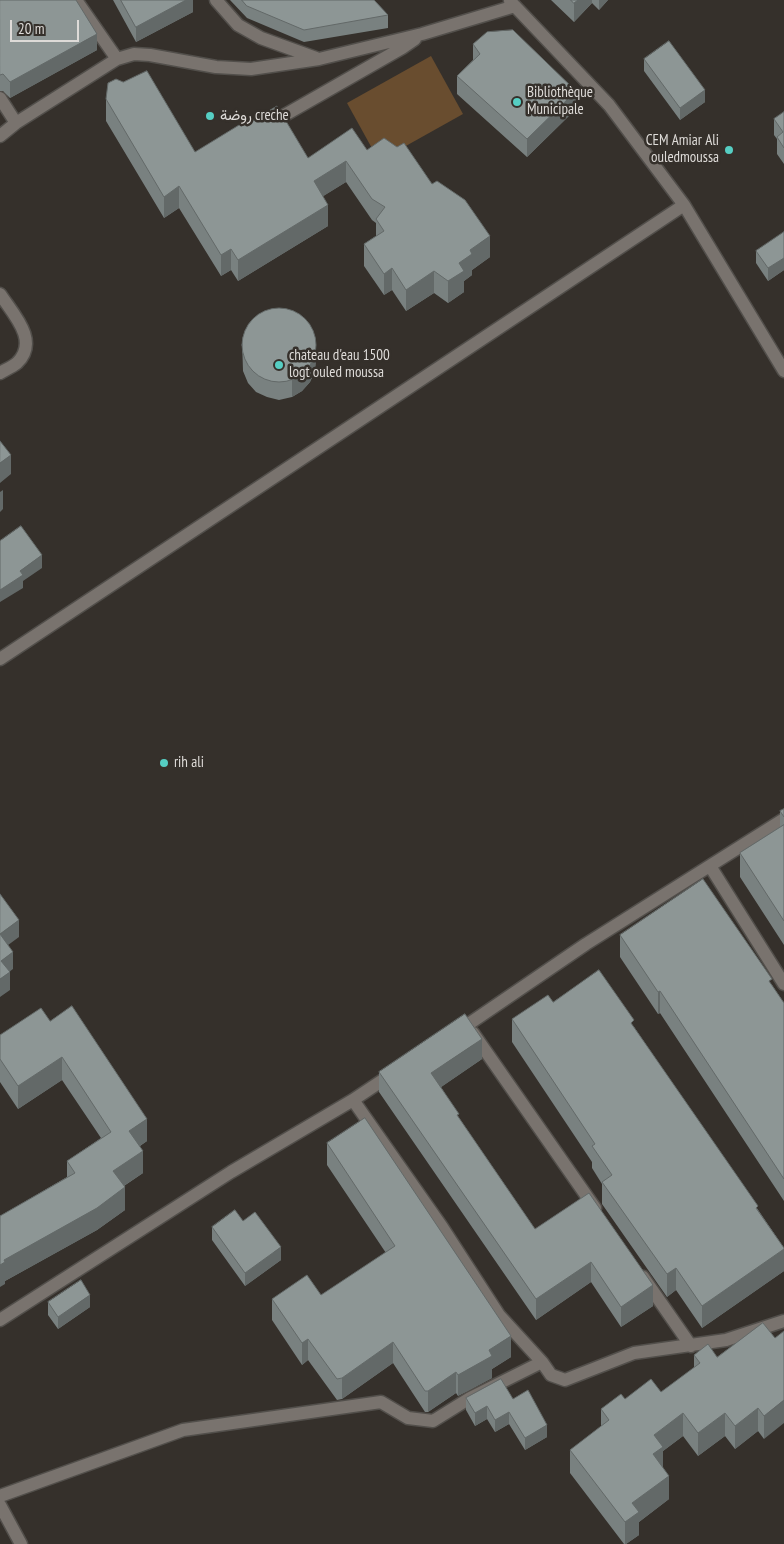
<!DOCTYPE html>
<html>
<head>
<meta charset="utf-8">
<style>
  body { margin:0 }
  #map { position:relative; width:784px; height:1544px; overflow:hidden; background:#35302b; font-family:"PT Sans Narrow",sans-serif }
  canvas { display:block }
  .scale { position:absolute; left:10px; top:20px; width:69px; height:22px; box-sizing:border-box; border:2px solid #dedbd8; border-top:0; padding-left:6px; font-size:15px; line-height:18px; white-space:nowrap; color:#dedbd8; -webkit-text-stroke:4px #35302b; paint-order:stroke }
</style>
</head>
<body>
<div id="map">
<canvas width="784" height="1544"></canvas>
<div class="scale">20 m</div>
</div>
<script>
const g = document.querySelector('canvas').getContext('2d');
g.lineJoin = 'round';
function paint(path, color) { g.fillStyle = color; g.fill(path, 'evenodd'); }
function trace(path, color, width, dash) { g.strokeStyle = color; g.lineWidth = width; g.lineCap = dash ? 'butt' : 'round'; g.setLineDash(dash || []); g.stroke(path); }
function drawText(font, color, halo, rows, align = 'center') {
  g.font = font + ' "PT Sans Narrow",Vazirmatn,sans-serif'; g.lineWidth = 5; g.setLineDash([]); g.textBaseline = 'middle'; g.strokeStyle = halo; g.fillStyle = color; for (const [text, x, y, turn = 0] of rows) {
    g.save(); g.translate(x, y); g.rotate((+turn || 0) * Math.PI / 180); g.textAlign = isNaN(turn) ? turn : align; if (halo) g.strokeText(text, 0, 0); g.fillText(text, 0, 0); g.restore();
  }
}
const green = new Path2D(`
  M431 56 463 114 379 161 347 103Z`);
const minor = new Path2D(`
  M76 0 117 59
  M216 0 238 25 261 38 316 58
  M510 1 609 105 684 205 784 371
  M0 98 16 123
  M269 124 402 48 415 39
  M0 136 16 123 117 59 134 54 150 55 216 67 251 69 319 59 422 34 515 6
  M0 294C13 314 40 341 17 363 12 367 5 370 0 373
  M0 659 684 205
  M710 866 784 984
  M457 1032 586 944 784 819
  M473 1033 595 1208
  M353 1100 442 1227 499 1315 542 1362
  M643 1277 691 1346
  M0 1320 231 1172 353 1100 392 1074
  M0 1496 183 1430 381 1402 408 1418 433 1421 470 1398 542 1362 551 1375 565 1380 634 1353 726 1340 784 1321
  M0 1505 21 1544`);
const wall = new Path2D(`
  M0 0 97 50 10 98 3 91H0Z
  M113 0H193V12L136 42Z
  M230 0H374L388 15V28L304 42 247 18Z
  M551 0H608L599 10 592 3 574 22Z
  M473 44 576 109 527 157 457 94V76L473 60Z
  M644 59 705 102 680 120 644 71Z
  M106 99 195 152 308 158 367 150 432 184 490 257 472 270V275L464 281V292L448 303 434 293 406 311 392 290 384 295 364 266V244L376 236V223L372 220 346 182 323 196 328 226 238 281 231 270 221 276 179 208 164 218 106 121Z
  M784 112V164L777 154V139L774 135V119Z
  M784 232V270L768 281 756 263V251Z
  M242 340 316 359 315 371 310 382 302 391 292 397 279 400 267 397 256 392 248 383 243 371Z
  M784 809V945L740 877V853L780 827V811Z
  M620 935 772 985 784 1003V1201L660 1013 658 1014 620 957Z
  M553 1002 634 1027 784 1248V1271L702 1328 676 1290 667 1297 602 1204V1184L592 1168V1162L512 1042V1019Z
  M50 1021 147 1141 140 1146 143 1173 124 1186 125 1210 97 1230 5 1281V1284L0 1216 67 1177V1161L101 1138 62 1080 18 1109 0 1082V1035Z
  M482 1059 441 1087 459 1118 535 1229 589 1193 653 1306 621 1327 591 1282 536 1320 379 1092V1072Z
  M327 1143 511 1357 492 1369V1378L458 1396 456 1393 428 1412H425L393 1363 342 1399 337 1400 308 1360 302 1365 272 1320V1299L321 1295 386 1253 327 1165Z
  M243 1221 281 1260 245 1286 212 1240V1227Z
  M48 1302 90 1307 58 1329 48 1315Z
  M775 1338 764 1439 758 1431 735 1449 725 1436 698 1456 683 1436 663 1451V1467L669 1499 639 1522V1535L626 1544H624L570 1473V1450L601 1427V1409L625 1399 661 1392 694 1368V1355L717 1357Z
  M466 1398 513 1399 547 1437 525 1450 509 1424 495 1432 487 1419 475 1426 466 1410Z`);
const shadedWall = new Path2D(`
  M186 0H193V12L136 42V27Z
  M578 0H592V3L574 22V3Z
  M599 0H608L599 10Z
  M97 34V50L10 98V82Z
  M705 90V102L680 120V108Z
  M576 91V109L527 157V139Z
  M346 161V182L314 202V181Z
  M179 186V208L164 218V197Z
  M328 205V226L238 281V260Z
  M490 236V257L472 270V275L464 281V292L448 303V281L459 263 470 250Z
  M231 249V270L221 276V255Z
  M784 258V270L768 281V268Z
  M392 268V290L384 295V274Z
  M434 271V293L406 311V290Z
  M316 341 315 371 310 382 302 391 292 397V379Z
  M11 455V474L0 483V463Z
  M3 490V509L0 512V492Z
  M42 555V568L23 581V588L0 602V590L20 571Z
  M19 920V937L0 951V934Z
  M13 952V969L1 978V961Z
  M10 972V990L0 997V979Z
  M660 991V1013L658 1014V992Z
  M482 1039V1059L431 1094V1073Z
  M62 1057V1080L18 1109V1086Z
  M147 1119V1141L129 1153V1131Z
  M143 1151V1173L113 1193V1171Z
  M125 1187V1210L97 1230 5 1281V1284L0 1287V1265L4 1260Z
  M281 1247V1260L245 1286V1273Z
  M784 1249V1271L702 1328V1306Z
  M591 1262V1282L536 1320V1299Z
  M676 1268V1290L667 1297V1274Z
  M653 1285V1306L621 1327V1307Z
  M90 1295V1307L58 1329V1317Z
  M511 1336V1357L492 1369V1378L458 1396V1375L489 1350Z
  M308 1339V1360L302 1365V1343Z
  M393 1342V1363L342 1399V1378Z
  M456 1372V1393L428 1412V1391Z
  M784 1400V1423L764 1439V1416Z
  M487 1406V1419L475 1426V1413Z
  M758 1408V1431L735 1449V1426Z
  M509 1412V1424L495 1432V1420Z
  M683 1413V1436L663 1451V1470L653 1454 654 1435Z
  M725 1413V1436L698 1456V1433Z
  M547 1425V1437L525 1450V1438Z
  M669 1476V1499L639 1522V1535L626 1544H625V1522L632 1503Z`);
const building = new Path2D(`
  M0 0H76L97 34 10 82 3 74 0 75Z
  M121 0H186L136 27Z
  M242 0H374L388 15 304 30 247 6Z
  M571 0H578L574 3Z
  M513 30 576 91 527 139 457 76 480 54 473 44 487 32Z
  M669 41 705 90 680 108 644 59Z
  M147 71 195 152 244 122H250L277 106 308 158 352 128 367 150 384 138 397 147 404 143 432 184 437 181 465 200 490 236 470 250 472 254 459 263 464 271 448 281 434 271 406 290 392 268 384 274 364 244 384 231 376 219 385 207 372 199 346 161 314 181 328 205 238 260 231 249 221 255 179 186 164 197 106 99 108 83 116 79 123 82Z
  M784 112V148L777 137 783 132 774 119Z
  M784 232V258L768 268 756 251Z
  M242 345a37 37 0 1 1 74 0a37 37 0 1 1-74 0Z
  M0 441 11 455 0 463Z
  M21 526 42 555 20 571 23 575 0 590V541Z
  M784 809V817L780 811Z
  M784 825V921L740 853Z
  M703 879 772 979 769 981 784 1003V1179L660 991 658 992 620 935Z
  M0 894 19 920 0 934 13 952 1 961 10 972 0 979Z
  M599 970 634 1020 631 1023 758 1206 756 1208 784 1248V1249L702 1306 676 1268 667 1274 602 1182 612 1175 592 1146 595 1144 512 1019 548 995 553 1002Z
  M72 1006 147 1119 129 1131 143 1151 113 1171 125 1187 97 1208 4 1260 5 1262 0 1265V1215V1216L75 1173 67 1161 111 1132 62 1057 18 1086 0 1059V1035L41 1008 50 1021Z
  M465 1014 482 1039 431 1073 459 1114 457 1115 535 1229 589 1193 653 1285 621 1307 591 1262 536 1299 379 1072Z
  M365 1118 511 1336 489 1350 492 1356 458 1375 456 1372 428 1391H425L393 1342 342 1378 337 1379 308 1339 302 1343 272 1299 307 1275 321 1295 395 1246 327 1143Z
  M235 1210 243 1221 255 1212 281 1247 245 1273 212 1227Z
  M81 1280 90 1295 58 1317 48 1302Z
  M763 1323 775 1338 784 1331V1400L764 1416 758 1408 735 1426 725 1413 698 1433 683 1413 654 1435 663 1447 653 1454 669 1476 632 1503 639 1512 625 1522 570 1450 609 1420 601 1409 621 1394 625 1399 651 1379 661 1392 700 1363 694 1355 708 1344 717 1357Z
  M501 1379 513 1399 528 1390 547 1425 525 1438 509 1412 495 1420 487 1406 475 1413 466 1398Z`);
const markers = [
  [517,102,5,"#56cec3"],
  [210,116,5,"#56cec3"],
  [729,150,5,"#56cec3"],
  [279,365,5,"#56cec3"],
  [164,763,5,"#56cec3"]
];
const poiNames = [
  ["Bibliothèque",527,93],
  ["Municipale",527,110],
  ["روضة creche",220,116],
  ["CEM Amiar Ali",719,141,"right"],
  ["ouledmoussa",719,158,"right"],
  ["chateau d'eau 1500",289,356],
  ["logt ouled moussa",289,373],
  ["rih ali",174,763]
];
paint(green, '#694d2f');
trace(minor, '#524f4b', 15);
trace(minor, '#79736e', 12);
paint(wall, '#798180');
paint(shadedWall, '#636968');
paint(building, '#8d9695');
trace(building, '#636968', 1);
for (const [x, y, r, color] of markers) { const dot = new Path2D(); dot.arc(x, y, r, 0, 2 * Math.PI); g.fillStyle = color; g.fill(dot); trace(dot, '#35302b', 2); }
drawText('15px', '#dedbd8', '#35302b', poiNames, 'left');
</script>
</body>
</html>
